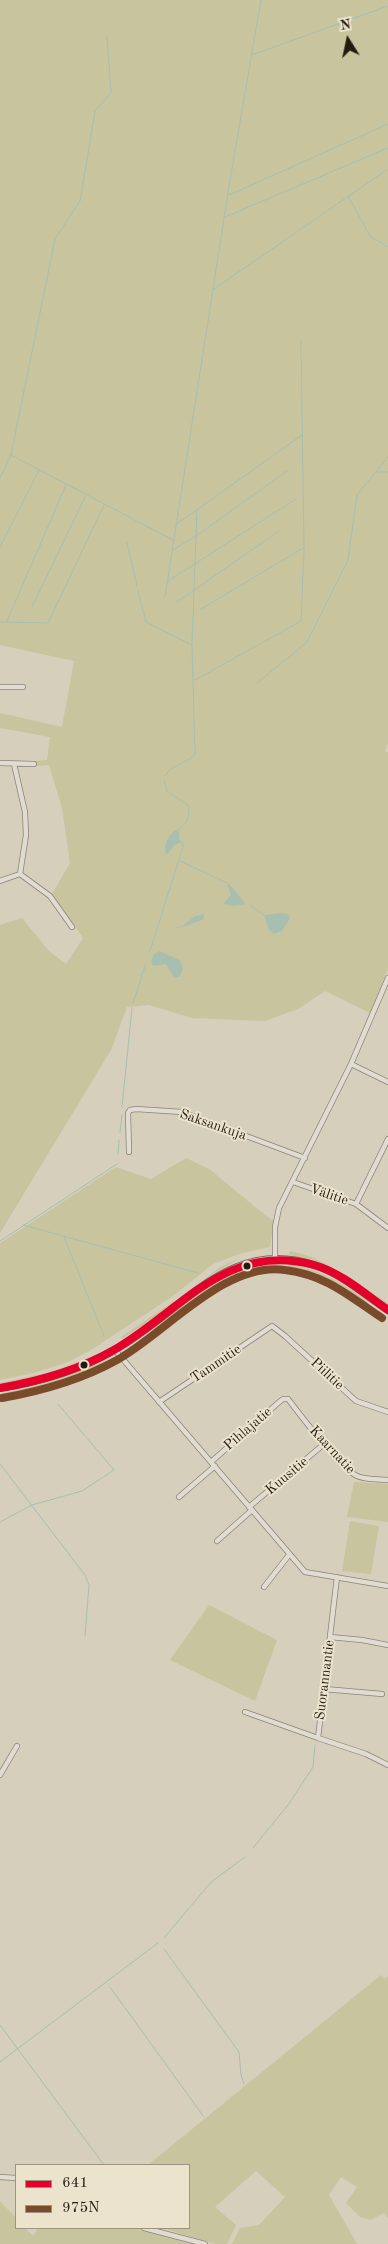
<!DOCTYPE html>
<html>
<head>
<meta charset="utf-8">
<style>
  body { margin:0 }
  #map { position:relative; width:388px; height:2244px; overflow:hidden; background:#d6cfbb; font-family:"Old Standard TT",serif }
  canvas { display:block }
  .legend { position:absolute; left:15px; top:2164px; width:175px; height:65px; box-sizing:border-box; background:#ece3cc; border:1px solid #9c9382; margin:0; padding:6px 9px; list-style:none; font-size:15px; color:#241a12 }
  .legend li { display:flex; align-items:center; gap:10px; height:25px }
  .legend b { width:25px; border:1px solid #9c9382 }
  .north { position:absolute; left:323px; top:15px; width:50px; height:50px; -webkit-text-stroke:4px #ece3cc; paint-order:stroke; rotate:350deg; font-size:14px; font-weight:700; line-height:20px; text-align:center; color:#241a12 }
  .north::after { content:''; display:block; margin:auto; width:18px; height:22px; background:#241a12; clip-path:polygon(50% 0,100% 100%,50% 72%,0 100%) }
</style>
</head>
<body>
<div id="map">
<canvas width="388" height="2244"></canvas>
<ul class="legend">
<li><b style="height:6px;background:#e4002b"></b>641</li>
<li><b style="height:6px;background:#7a4b2a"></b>975N</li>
</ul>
<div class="north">N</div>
</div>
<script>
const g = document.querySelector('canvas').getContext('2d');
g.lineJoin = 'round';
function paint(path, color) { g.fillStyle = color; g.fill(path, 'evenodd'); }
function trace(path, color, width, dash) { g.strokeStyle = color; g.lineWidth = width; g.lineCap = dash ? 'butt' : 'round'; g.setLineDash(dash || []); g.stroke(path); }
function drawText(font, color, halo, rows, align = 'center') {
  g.font = font + ' "Old Standard TT",serif'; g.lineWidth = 4; g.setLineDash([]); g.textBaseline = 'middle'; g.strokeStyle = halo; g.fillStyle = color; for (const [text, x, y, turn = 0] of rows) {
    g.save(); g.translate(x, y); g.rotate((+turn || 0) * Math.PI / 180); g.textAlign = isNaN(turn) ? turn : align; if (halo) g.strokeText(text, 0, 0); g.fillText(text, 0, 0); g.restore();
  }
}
const green = new Path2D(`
  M0 0H388V743L385 751 388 752V969L370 1013 325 991 298 1009 265 1021 192 1018 149 1005 127 1007 111 1050 0 1233V925L22 918 49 951 66 964 83 938 52 894 70 863 62 808 49 765 37 766 36 761 47 760 50 737 0 728V713L62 727 74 661 0 645Z
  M186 1158 209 1169 265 1215 274 1221 270 1247 242 1253 213 1264 173 1296 91 1350 68 1362 34 1373 0 1380V1243L116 1167 151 1179Z
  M290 1251C328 1258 356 1284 388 1303V1306C356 1284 328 1262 289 1255Z
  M240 1258 208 1277 182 1296 220 1267Z
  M288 1264C319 1269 341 1282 366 1300L368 1304 366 1306C343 1284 319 1271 288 1267Z
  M263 1265V1267C241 1271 234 1281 216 1293 194 1307 171 1319 149 1334L156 1326C192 1298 216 1273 263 1265Z
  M179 1298 150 1321 122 1339 121 1337Z
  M106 1360C93 1375 23 1391 0 1394L43 1384Z
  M77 1363 47 1375 0 1385V1383L46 1373Z
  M354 1482 388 1484V1522L347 1517Z
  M350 1521 379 1526 371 1574 342 1571Z
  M209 1605 277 1640 255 1701 170 1660Z
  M381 1975 384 1979 388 1976V2218L384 2213 370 2220 360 2217 346 2203 357 2187 341 2177 329 2195 357 2244H232L240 2228 259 2225 285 2197 256 2171 215 2207 236 2225 227 2244H216L162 2228H189V2165H148Z
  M0 2201 16 2218V2228H25L33 2236 38 2228H138L194 2244H0Z`);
const water = new Path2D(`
  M176 830 179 832V839L182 842 174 845 167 855C162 847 168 835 176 830Z
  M227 883 234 889 245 904 234 906 223 904 231 895Z
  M282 913 288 914 290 918 282 931 274 934 269 930 264 915Z
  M204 914V919C194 923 184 928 173 928L183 926 195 916Z
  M159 951 180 960 183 969 180 976 174 978 166 964 153 966 151 962 154 954Z`);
const stream = new Path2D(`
  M252 55 388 6
  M229 195 388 124
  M348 196 370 236 388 247
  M225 217 388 148
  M214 289 388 169
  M11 455 173 540
  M376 472H388
  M0 478 11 455 55 239 80 201 95 111 111 93 107 36
  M177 524 302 435
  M127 543 137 586
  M0 547 39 470
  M173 550 196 536 287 471
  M168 581 296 499
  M138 591 146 622 192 645
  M165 597 230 180 261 0
  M177 602 279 531
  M32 607 86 495
  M201 609 303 548
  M7 621 66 485
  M0 622 48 623 104 505
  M195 680 301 621 304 548 301 342
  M257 683 307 642 348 560 357 495 388 457
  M165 776C172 763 186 765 195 754L192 645 197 510
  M164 780 167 791 189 806C189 819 187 823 177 831
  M180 861 227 883
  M250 905 264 915
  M150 951 183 847 182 843
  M133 1003 146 963
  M122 1107 132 1008
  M120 1132 122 1115
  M118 1154 119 1140
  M23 1225 198 1273
  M64 1237 104 1336
  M0 1241 117 1164
  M0 1464 85 1575 89 1585 85 1636
  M0 1522 32 1505 82 1491 114 1470 58 1404
  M253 1848 288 1805 313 1767 315 1745
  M164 1938 211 1882 245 1857
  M164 1949 239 2052 241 2075 244 2084
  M110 1987 204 2117
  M0 2025 104 2165
  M0 2062 158 1943`);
const street = new Path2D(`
  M0 687H23
  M0 763 34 764
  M14 764 25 812 26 835 20 874
  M20 874 50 896 72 927
  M0 881 20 874
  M351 1064 388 1082
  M129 1152 128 1113 130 1110 136 1109 182 1112 305 1158
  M293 1182 356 1204 388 1228
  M356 1204 388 1139
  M275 1259V1227L279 1208 351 1064 388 978
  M115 1350 305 1572 388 1586
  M159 1402 272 1326 285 1336 356 1401 388 1412
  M211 1462 278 1403 283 1399H288C301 1416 340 1468 357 1476 366 1480 379 1479 388 1480
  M179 1497 215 1466
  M249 1507 324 1444
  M217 1541 252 1510
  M337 1577 318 1738 366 1754 388 1765
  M264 1587 289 1555
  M330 1637 362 1640 388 1645
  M324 1689 382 1694
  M245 1712 318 1738
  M0 1775 17 1746
  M0 2177 16 2178
  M144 2228 205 2244`);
const secondary = new Path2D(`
  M0 1388C40 1382 79 1370 114 1350 182 1313 227 1237 314 1265 341 1273 365 1295 388 1310`);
const bus1 = new Path2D(`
  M0 1388C40 1381 79 1370 114 1350 181 1311 227 1241 314 1265 342 1273 365 1294 388 1310`);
const bus2 = new Path2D(`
  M2 1398C42 1391 81 1380 117 1360 166 1333 225 1261 285 1270 326 1275 349 1296 382 1318`);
const markers = [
  [247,1266,4.5,"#241a12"],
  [84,1365,4.5,"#241a12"]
];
const streetNames = [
  ["Saksankuja",213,1125,19],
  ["Välitie",329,1195,19],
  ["Tammitie",216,1364,-34],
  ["Piilitie",327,1374,43],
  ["Pihlajatie",248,1429,-41],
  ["Kaarnatie",332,1450,47],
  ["Kuusitie",287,1476,-40],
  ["Suorannantie",325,1680,-83]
];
paint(green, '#c7c49e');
paint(water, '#a8bfb0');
trace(stream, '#a8bfb0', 1);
trace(street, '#8a8478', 6);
trace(secondary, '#716c61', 8);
trace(street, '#e0dcd2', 4.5);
trace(secondary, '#e0dcd2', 6);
trace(bus1, '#e4002b', 8);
trace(bus2, '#7a4b2a', 8);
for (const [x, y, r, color] of markers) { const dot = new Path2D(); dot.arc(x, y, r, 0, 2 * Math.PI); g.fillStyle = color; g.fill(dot); trace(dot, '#ece3cc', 2); }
drawText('14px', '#241a12', '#ece3cc', streetNames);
</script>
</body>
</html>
